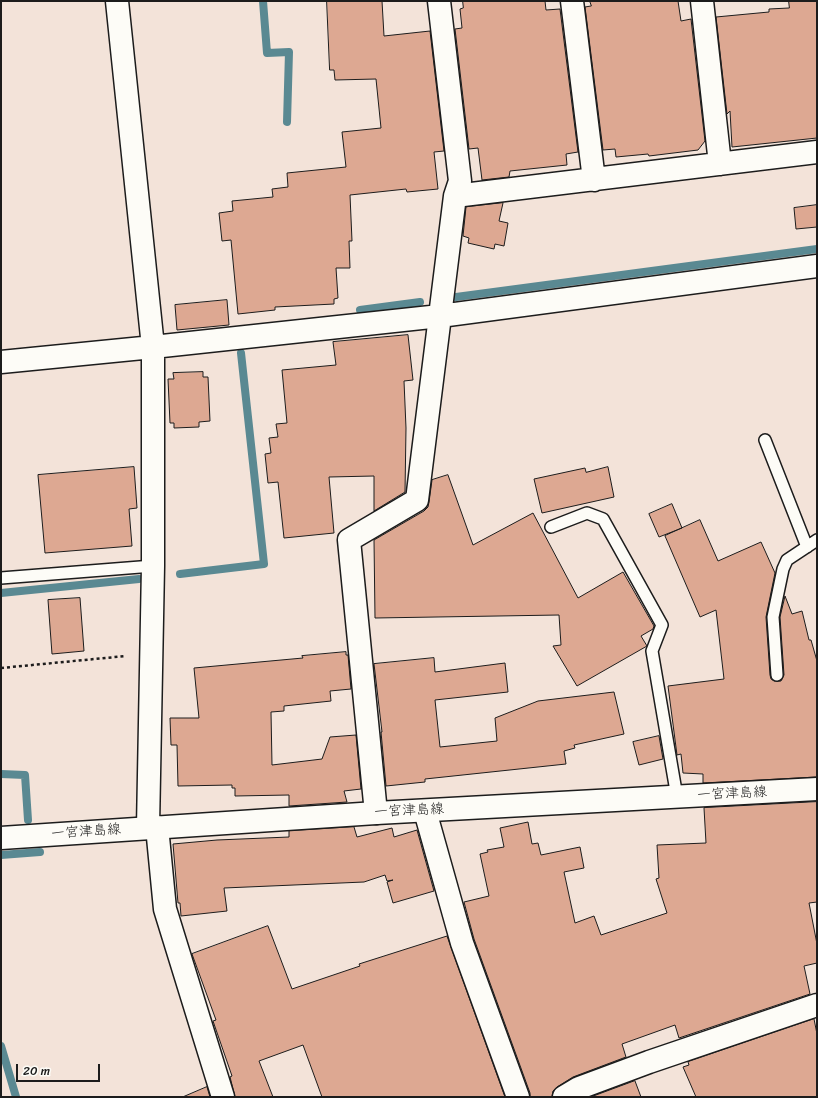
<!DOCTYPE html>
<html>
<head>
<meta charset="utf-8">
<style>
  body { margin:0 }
  #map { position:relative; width:818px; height:1098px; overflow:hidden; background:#f3e3d9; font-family:Sriracha,sans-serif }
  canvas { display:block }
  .frame { position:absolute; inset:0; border:2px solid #1c1c1c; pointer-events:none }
  .scale { position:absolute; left:16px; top:1064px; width:84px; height:18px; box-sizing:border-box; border:2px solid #1c1c1c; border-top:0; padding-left:5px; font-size:12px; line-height:14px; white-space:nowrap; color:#1c1c1c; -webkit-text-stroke:3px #fdfcf7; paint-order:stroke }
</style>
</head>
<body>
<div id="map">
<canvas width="818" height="1098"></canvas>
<div class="frame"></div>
<div class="scale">20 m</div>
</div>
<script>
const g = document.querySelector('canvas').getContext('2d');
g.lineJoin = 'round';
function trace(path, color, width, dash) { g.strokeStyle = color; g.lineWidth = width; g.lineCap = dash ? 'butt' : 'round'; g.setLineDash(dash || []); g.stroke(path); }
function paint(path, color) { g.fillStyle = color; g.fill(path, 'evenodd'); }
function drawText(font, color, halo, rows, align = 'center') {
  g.font = font + ' Sriracha,"Klee One",sans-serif'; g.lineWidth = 3; g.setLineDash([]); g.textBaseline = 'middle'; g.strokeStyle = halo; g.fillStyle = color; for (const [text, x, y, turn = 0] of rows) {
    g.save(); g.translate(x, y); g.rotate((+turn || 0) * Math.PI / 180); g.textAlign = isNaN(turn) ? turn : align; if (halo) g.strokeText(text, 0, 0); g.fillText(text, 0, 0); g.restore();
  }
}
const stream = new Path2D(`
  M263 1 267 53 289 52 287 122
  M456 297 817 249
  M360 310 420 302
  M180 574 264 564 241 353
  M1 593 139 579
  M1 774 25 775 28 820
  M1 855 40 852
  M1 1046 16 1097`);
const building = new Path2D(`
  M327 1H382L384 36 430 31 444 151 434 152 438 189 407 192 406 189 350 195 352 241H349L350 268H336L338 298 334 299V304L275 307V310L238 314 231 240 222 241 219 213 233 211 232 201 273 197 272 189 288 187 287 173 346 167 342 132 381 128 376 79 335 80 334 70H330Z
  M463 1H545L546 10 560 9 578 152 566 154 567 165 510 171 509 177 482 180 478 148 469 149 455 29 462 28 460 9 463 8Z
  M590 1H678L681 21 691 19 705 141 698 150 649 156 648 154 616 157 615 149 603 150 585 7 591 6Z
  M789 1H817V138L732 147 730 111 727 114 716 17 769 12V9L789 8Z
  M503 203 499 221 508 223 504 246 495 244 494 249 468 243 469 238 463 236 466 207Z
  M817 205V227L796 229 794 208Z
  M227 300 229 325 177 330 175 305Z
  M408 335 413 380 404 381 406 428 405 492 374 511V476L329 477 334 533 284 538 278 482 268 483 265 454 271 453 269 438 278 437 276 424 287 423 282 370 336 365 333 342Z
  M203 372V377H208L210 421 199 422V427L174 428V423H170L168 379H174L173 373Z
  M134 467 137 508 129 509 132 546 45 553 38 475Z
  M608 467 614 497 542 513 534 479 585 468 586 472Z
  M448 475 473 545 533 513 578 598 623 572 654 626 653 629 641 636 647 646 577 686 553 646 561 645 559 615 375 618 374 540 424 511 428 507 429 502 432 480Z
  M672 504 682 528 659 537 649 514Z
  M700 520 718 561 761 542 775 573 766 617 770 675 771 679 774 681H781L784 675 780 617 785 596 792 614 802 611 809 640H811L817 661V777L703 783V774L683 773 681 754 677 755 668 686 724 679 716 610 700 617 665 536Z
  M80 598 84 651 52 654 48 600Z
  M346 652V655H348L351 689 330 691 331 701 284 706V711L271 712 272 765 322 759 330 737 356 735 361 789 344 791 347 802 289 806V795L235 796V788H232V785L178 786 177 745H171L170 718H199L194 668 303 658 302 656Z
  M434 658 435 672 505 663 508 692 435 700 440 747 497 741 495 718 538 701 614 692 624 734 574 745 575 748 564 751 566 764 425 779V782L386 786 381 732H382L374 664Z
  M659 736 663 759 639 765 633 742Z
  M817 802V902L809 903 817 944V963L804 966 810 994 679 1038 675 1025 622 1044 626 1057 573 1077 557 1087 553 1091 552 1097H530V1093L474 939 464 902 489 896 480 854 488 852 487 850 504 847 500 828 528 822 532 844 538 843 541 855 580 847 584 868 564 872 575 923 594 916 601 935 667 913 656 879 659 878 657 845 706 843 704 808Z
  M354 827 357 837 392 828 394 837 417 830 434 891 393 903 387 882 393 880 387 881 385 875 364 882 224 888 227 911 181 916 180 903H178L173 844 217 840 289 837V831Z
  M268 926 292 989 360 966 359 964 447 936 505 1097H322L303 1045 259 1061 273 1097H235L230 1077 232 1076 213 1021 216 1020 192 954Z
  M814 1019 817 1034V1097H696L683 1067 689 1065 688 1062Z
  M635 1081 641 1097H591Z
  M207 1087 210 1097H183Z`);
const path = new Path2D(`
  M1 668 126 656`);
const lane = new Path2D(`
  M765 440 807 547
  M551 527 587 513 603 519 662 625 652 651 677 797
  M1 578 153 566
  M777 675 773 617 783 569 787 560 817 540`);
const street = new Path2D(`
  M117 1 153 347V566L148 827
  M572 1 594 180
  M702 1 720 164
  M455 196 817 152
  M1 362 153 347 440 316 817 266
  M425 811 462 943 518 1097
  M376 813 349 540 417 500 455 196 460 181 439 1
  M157 827 165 909 223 1097
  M564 1097 579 1088 649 1062 817 1005`);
const secondary = new Path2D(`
  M1 838 376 813 817 789`);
const streetNames = [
  ["一宮津島線",732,794,-3],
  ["一宮津島線",409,811,-3],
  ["一宮津島線",86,832,-4]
];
trace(stream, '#5a8992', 8);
paint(building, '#dda892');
trace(building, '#1c1c1c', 1);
trace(lane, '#1c1c1c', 14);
trace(street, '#1c1c1c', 25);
trace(secondary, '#1c1c1c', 25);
trace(path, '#1c1c1c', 2.5, [3, 3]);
trace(lane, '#fdfcf7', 11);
trace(street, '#fdfcf7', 22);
trace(secondary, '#fdfcf7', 22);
drawText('14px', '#1c1c1c', '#fdfcf7', streetNames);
</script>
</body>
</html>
